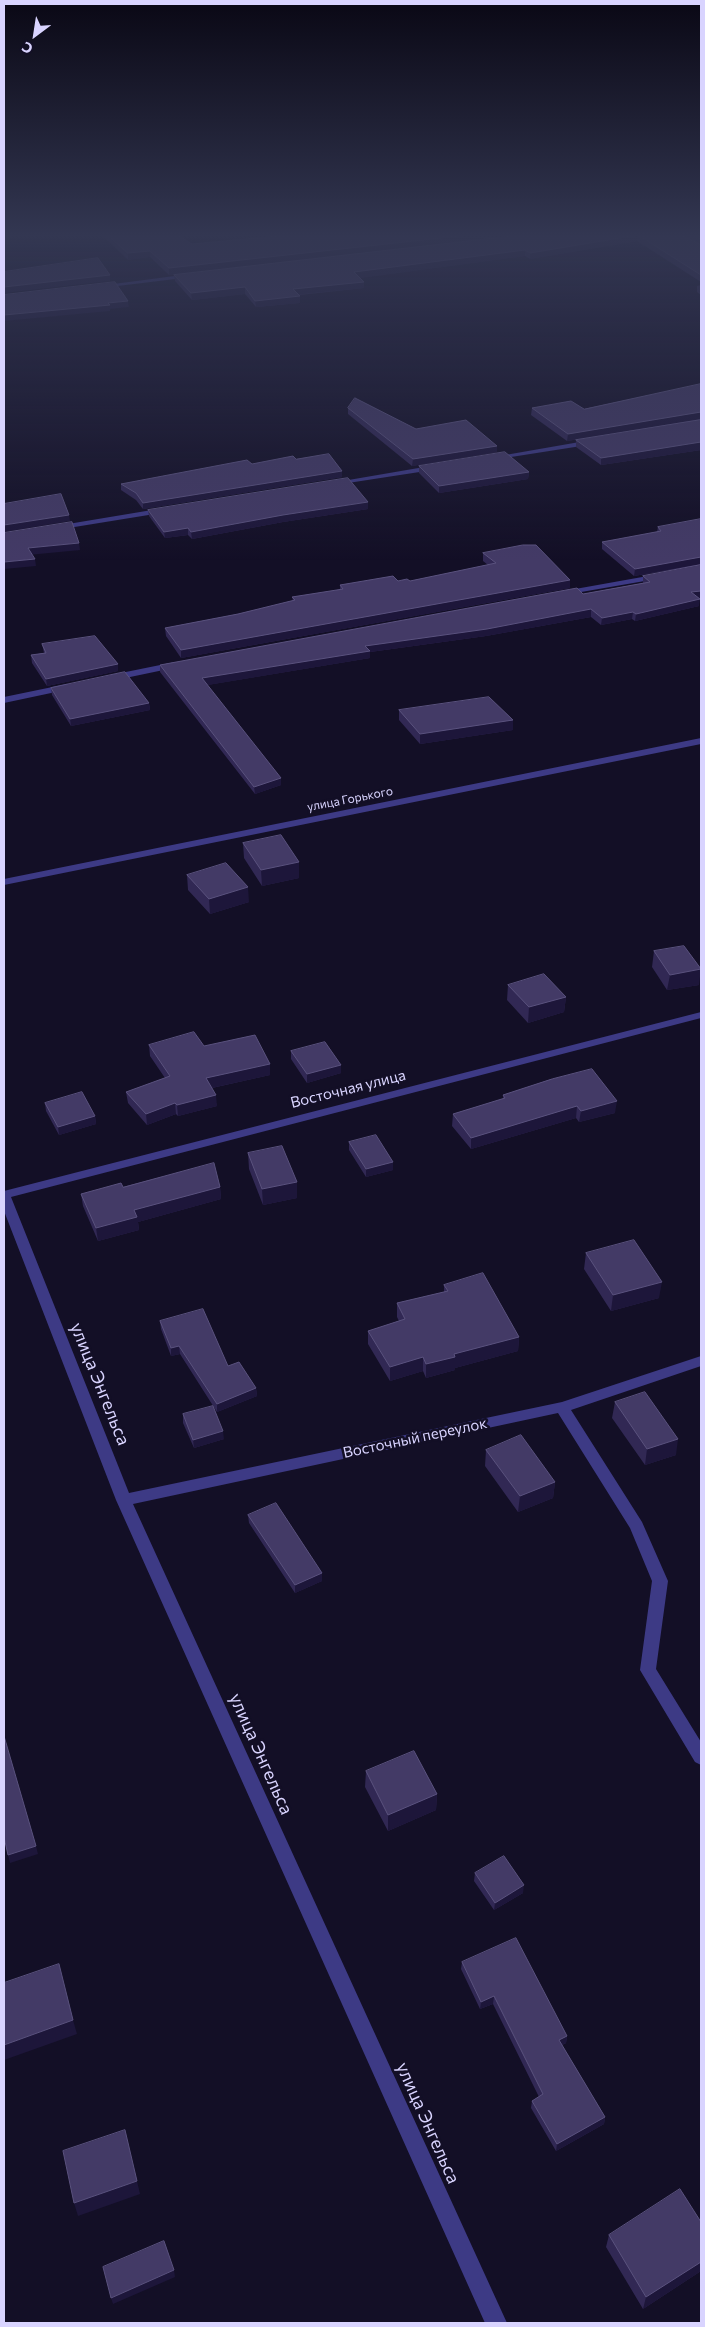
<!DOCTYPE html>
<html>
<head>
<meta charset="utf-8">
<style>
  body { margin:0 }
  #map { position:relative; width:705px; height:2327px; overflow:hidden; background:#130f26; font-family:Commissioner,sans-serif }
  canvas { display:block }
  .frame { position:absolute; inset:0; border:5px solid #d9d4ff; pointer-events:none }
  .north { position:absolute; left:10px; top:10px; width:50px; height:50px; -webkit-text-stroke:4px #130f26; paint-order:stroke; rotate:211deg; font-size:14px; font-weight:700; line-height:20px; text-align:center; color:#d9d4ff }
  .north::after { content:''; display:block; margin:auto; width:18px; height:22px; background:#d9d4ff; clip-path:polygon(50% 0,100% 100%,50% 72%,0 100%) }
</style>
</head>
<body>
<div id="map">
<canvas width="705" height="2327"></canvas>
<div class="frame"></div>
<div class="north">С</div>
</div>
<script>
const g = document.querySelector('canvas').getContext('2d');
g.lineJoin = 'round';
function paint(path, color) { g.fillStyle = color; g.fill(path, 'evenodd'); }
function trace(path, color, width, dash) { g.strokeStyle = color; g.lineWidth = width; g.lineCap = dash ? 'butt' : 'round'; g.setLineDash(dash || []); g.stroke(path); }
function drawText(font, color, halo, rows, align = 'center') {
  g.font = font + ' Commissioner,sans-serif'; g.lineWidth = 5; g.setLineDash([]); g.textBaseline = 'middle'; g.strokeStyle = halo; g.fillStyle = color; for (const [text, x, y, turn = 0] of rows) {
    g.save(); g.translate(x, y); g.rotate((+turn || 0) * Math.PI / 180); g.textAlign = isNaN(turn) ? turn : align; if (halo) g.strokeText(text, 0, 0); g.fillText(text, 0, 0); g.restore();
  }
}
const minor = new Path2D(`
  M190 274 192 277 101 288 98 286Z
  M591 440H594V444L492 460 488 458Z
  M436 465 440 467 439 469 335 485 331 483Z
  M164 508 168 510 167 512 56 530 52 528 56 526Z
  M659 574H662V578L564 595 560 593 564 591Z
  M175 662 178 663V667L111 681 107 678 111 675Z
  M67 684 70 685V689L4 703V697Z
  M701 738V744L4 885V879Z
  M701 1012V1018L11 1197 129 1493 562 1402 701 1356V1366L571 1410 642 1522 668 1581 656 1669 701 1742V1765L695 1762 640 1670 652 1581 630 1528 558 1413 133 1504 507 2323H485L116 1500 4 1211V1191Z`);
const wall = new Path2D(`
  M102 235H178L192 244 288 235H682L701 245V282L637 241 530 259 525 256 359 278 364 282V288L299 295 300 296V303L256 307 245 294 192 300 175 281 174 275 492 238 169 275 150 257 128 260Z
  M683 235H701V245Z
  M701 285V295L697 292V286Z
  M701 384V420L567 441 531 415 532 408 584 409Z
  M348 408 416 429 497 446V452L412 466 348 414Z
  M701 420V450L601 465 576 447V440Z
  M296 459 342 477 143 509 136 500 121 490V484L252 464Z
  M419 466 529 472 528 479 439 493 419 473Z
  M368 509 283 522 192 539 188 535 165 538 149 516 148 510Z
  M701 519V565L634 576 602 549V542L657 532 658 527Z
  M483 553 570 588 181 658 166 636 165 628 238 614 293 601 292 597 340 590V585L398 581H410L488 565 483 561Z
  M643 576 701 598H699V606L635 621 632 619 601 625 591 617 486 636 370 652V658L207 685 281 785 255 794 160 672V665L583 594 643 583Z
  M42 644 118 664V671L47 686 32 663 31 655 44 653Z
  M51 688 149 703 150 710 71 726 52 695Z
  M399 710 513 720V730L420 744 399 720Z
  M243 843 299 878 262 886 244 858Z
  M187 875 249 902 210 914 188 890Z
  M654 951 699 985 667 990 652 967Z
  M508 985 566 997 564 1012 528 1023 507 1000Z
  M149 1045 204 1046 270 1075 212 1088 217 1106 178 1116 176 1114 147 1125 128 1103 126 1092 165 1078 150 1056Z
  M291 1051 341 1073 307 1083 291 1059Z
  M552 1079 615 1113 579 1122 576 1118 471 1149 452 1126 453 1114 503 1099V1095Z
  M45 1103 95 1116 96 1124 59 1135 46 1111Z
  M349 1142 393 1162V1170L366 1177 349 1150Z
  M248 1153 297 1198 263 1205 249 1169Z
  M123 1187H220L221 1199 138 1222 139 1230 98 1241 83 1206 81 1194Z
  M586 1253 659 1298 611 1311 584 1269Z
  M444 1285 519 1337 518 1351 455 1368V1370L426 1378 423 1371 390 1381 368 1344V1331L399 1321 397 1317V1303L444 1292Z
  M160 1321 228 1366 256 1388 257 1396 217 1412 180 1354 171 1356 161 1329Z
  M615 1402 676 1455 645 1465 612 1418Z
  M183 1414 224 1439 194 1448 183 1423Z
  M486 1450 555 1482 553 1498 518 1512 485 1466Z
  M248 1515 322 1573V1581L295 1593 249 1523Z
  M366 1771 437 1794 436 1810 388 1831 365 1787Z
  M475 1873 523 1893 494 1910 474 1881Z
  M462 1962 567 2036 566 2043 562 2045 605 2117 604 2124 556 2151 531 2108 532 2101 539 2097 493 2004 480 2009 461 1969Z
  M701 2222V2271L643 2309 606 2247 609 2235Z`);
const shadedWall = new Path2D(`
  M468 235H522L169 275V268Z
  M638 235 637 241 530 259V253Z
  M525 250V256L354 279V272Z
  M150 251V257L128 260V253Z
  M110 275V281L4 293V287Z
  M364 282V288L293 295V289Z
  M245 287V294L192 300 191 293Z
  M300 296V303L256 307 255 301Z
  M128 301 129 307 110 309V311L4 321V315Z
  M701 412V419L567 441 568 434Z
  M701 442V450L601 465V458Z
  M497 446V452L412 466 413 459Z
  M342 471V477L143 509V503Z
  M529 472 528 479 439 493V486Z
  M368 502V509L283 522 192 539 191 532 283 515Z
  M69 515 70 521 4 532V525Z
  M188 528V535L165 538 164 532Z
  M79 543 80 550 28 555V548Z
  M701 557V564L634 576 635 569Z
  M35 559 36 566 4 569V562Z
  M570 580V588L181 658V650Z
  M701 591V598L690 599 691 592Z
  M700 599 699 606 635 621 636 614Z
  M591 609V617L486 636 370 652V658L202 686V678L365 646Z
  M633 612 632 619 601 625 602 618Z
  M118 664V671L47 686 46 679Z
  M149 703 150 710 71 726 70 719Z
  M513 720V730L420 744V734Z
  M281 778V785L255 794 254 787Z
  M299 862V878L262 886 261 870Z
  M248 887 249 902 210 914 209 899Z
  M701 969 699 985 667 990 670 975Z
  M566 997 564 1012 528 1023 529 1007Z
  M270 1064V1075L207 1089 206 1078Z
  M341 1065V1073L307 1083V1074Z
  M216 1095 217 1106 178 1116 177 1105Z
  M617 1101 615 1113 579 1122 581 1111Z
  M175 1103 176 1114 147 1125 146 1114Z
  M577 1106 576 1118 471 1149V1138Z
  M95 1116 96 1124 59 1135 58 1127Z
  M393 1162V1170L366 1177V1169Z
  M297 1182V1198L263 1205 262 1189Z
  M220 1187 221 1199 138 1222 139 1230 98 1241 96 1228 134 1210Z
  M662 1282 659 1298 611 1311 613 1295Z
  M519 1337 518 1351 455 1368V1370L426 1378V1364L454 1354Z
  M179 1346 180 1354 171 1356V1348Z
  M423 1357V1371L390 1381V1367Z
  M256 1388 257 1396 217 1412V1404Z
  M223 1431 224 1439 194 1448 193 1440Z
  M678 1439 676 1455 645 1465 647 1449Z
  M555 1482 553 1498 518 1512 520 1496Z
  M322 1573V1581L295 1593V1585Z
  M437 1794 436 1810 388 1831V1815Z
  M36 1846 38 1854 10 1863 8 1855Z
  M524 1885 523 1893 494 1910 495 1903Z
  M494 1996 493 2004 480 2009 481 2002Z
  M73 2020 77 2034 4 2060V2045Z
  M567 2036 566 2043 558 2047 559 2040Z
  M605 2117 604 2124 556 2151 557 2144Z
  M137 2181 140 2194 78 2216 74 2203Z
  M701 2262V2271L643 2309 646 2297Z
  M174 2270 175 2277 113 2304 111 2298Z`);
const building = new Path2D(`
  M108 235H178L192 244 288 235H468L169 268 150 251 128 253Z
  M521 235H682L701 245V275L638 235 530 253 525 250 354 272 364 282 293 289 300 296 255 301 245 287 191 293 174 275Z
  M695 235H701V239Z
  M98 258 110 275 4 287V272Z
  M115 282 128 301 108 303 110 305 4 315V295Z
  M701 384V412L568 434 532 408 571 401 584 409Z
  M355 398 416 429 466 420 497 446 413 459 348 408Z
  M701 420V442L601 458 576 440Z
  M505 452 529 472 439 486 419 466Z
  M329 454 342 471 143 503 136 493 121 484 247 460 252 464 293 456 296 459Z
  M348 478 368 502 283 515 191 532 188 528 164 532 148 510Z
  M61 494 69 515 4 525V504Z
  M701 519V557L635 569 602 542 661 531 658 527Z
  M72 522 79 543 28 548 35 559 4 562V533Z
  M523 545H536L570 580 181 650 165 628 238 614 295 600 292 597 343 589 340 585 393 576 398 581 407 579 410 581 496 563 483 553Z
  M701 565V591L691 592 700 599 636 614 633 612 602 618 591 609 487 629 365 646 370 651 202 678 281 778 254 787 160 665 577 588 583 594 650 582 643 576Z
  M95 636 118 664 46 679 31 655 46 653 42 644Z
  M125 672 149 703 70 719 51 688Z
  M489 697 513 720 420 734 399 710Z
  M281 835 299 862 261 870 243 843Z
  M226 863 248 887 209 899 187 875Z
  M684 946 701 969 670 975 654 951Z
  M544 974 566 997 529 1007 508 985Z
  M194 1032 204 1046 255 1035 270 1064 206 1078 216 1095 177 1105 175 1103 146 1114 126 1092 170 1076 149 1045Z
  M325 1042 341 1065 307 1074 291 1051Z
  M592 1069 617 1101 581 1111 577 1106 471 1138 453 1114 505 1098 503 1095 552 1079Z
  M82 1092 95 1116 58 1127 45 1103Z
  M376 1135 393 1162 366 1169 349 1142Z
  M282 1146 297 1182 262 1189 248 1153Z
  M214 1163 220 1187 134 1210 137 1217 96 1228 81 1194 121 1183 123 1187Z
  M634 1240 662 1282 613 1295 586 1253Z
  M483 1273 519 1337 454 1354 455 1357 426 1364 423 1357 390 1367 368 1331 405 1319 397 1303 448 1291 444 1285Z
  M203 1309 228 1366 239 1362 256 1388 217 1404 179 1346 171 1348 160 1321Z
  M645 1392 678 1439 647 1449 615 1402Z
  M213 1406 223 1431 193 1440 183 1414Z
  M521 1435 555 1482 520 1496 486 1450Z
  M276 1503 322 1573 295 1585 248 1515Z
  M4 1736 36 1846 8 1855 4 1837Z
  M414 1751 437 1794 388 1815 366 1771Z
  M504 1856 524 1885 495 1903 475 1873Z
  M516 1938 567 2036 559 2040 605 2117 557 2144 532 2101 543 2094 494 1996 481 2002 462 1962Z
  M59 1964 73 2020 4 2045V1983Z
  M125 2130 137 2181 74 2203 63 2151Z
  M680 2189 701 2222V2262L646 2297 609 2235Z
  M164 2241 174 2270 111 2298 103 2267Z`);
const farStreetnames = [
  ["улица Горького",350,799,-11]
];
const streetNames = [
  ["Восточная улица",348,1089,-14],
  ["Восточный переулок",415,1438,-12]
];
const nearStreetnames = [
  ["улица Энгельса",100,1384,68],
  ["улица Энгельса",261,1754,66],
  ["улица Энгельса",428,2123,66]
];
paint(minor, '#3d3a85');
paint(wall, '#312854');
paint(shadedWall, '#1d163a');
paint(building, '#433a66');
trace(building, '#5a527e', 1);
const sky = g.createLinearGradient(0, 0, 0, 561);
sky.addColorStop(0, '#0a0815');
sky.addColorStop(0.42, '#333752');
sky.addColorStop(1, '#33375200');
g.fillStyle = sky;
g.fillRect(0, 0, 705, 561);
drawText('12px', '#d9d4ff', '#130f26', farStreetnames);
drawText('15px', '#d9d4ff', '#130f26', streetNames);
drawText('18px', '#d9d4ff', '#130f26', nearStreetnames);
</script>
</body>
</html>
